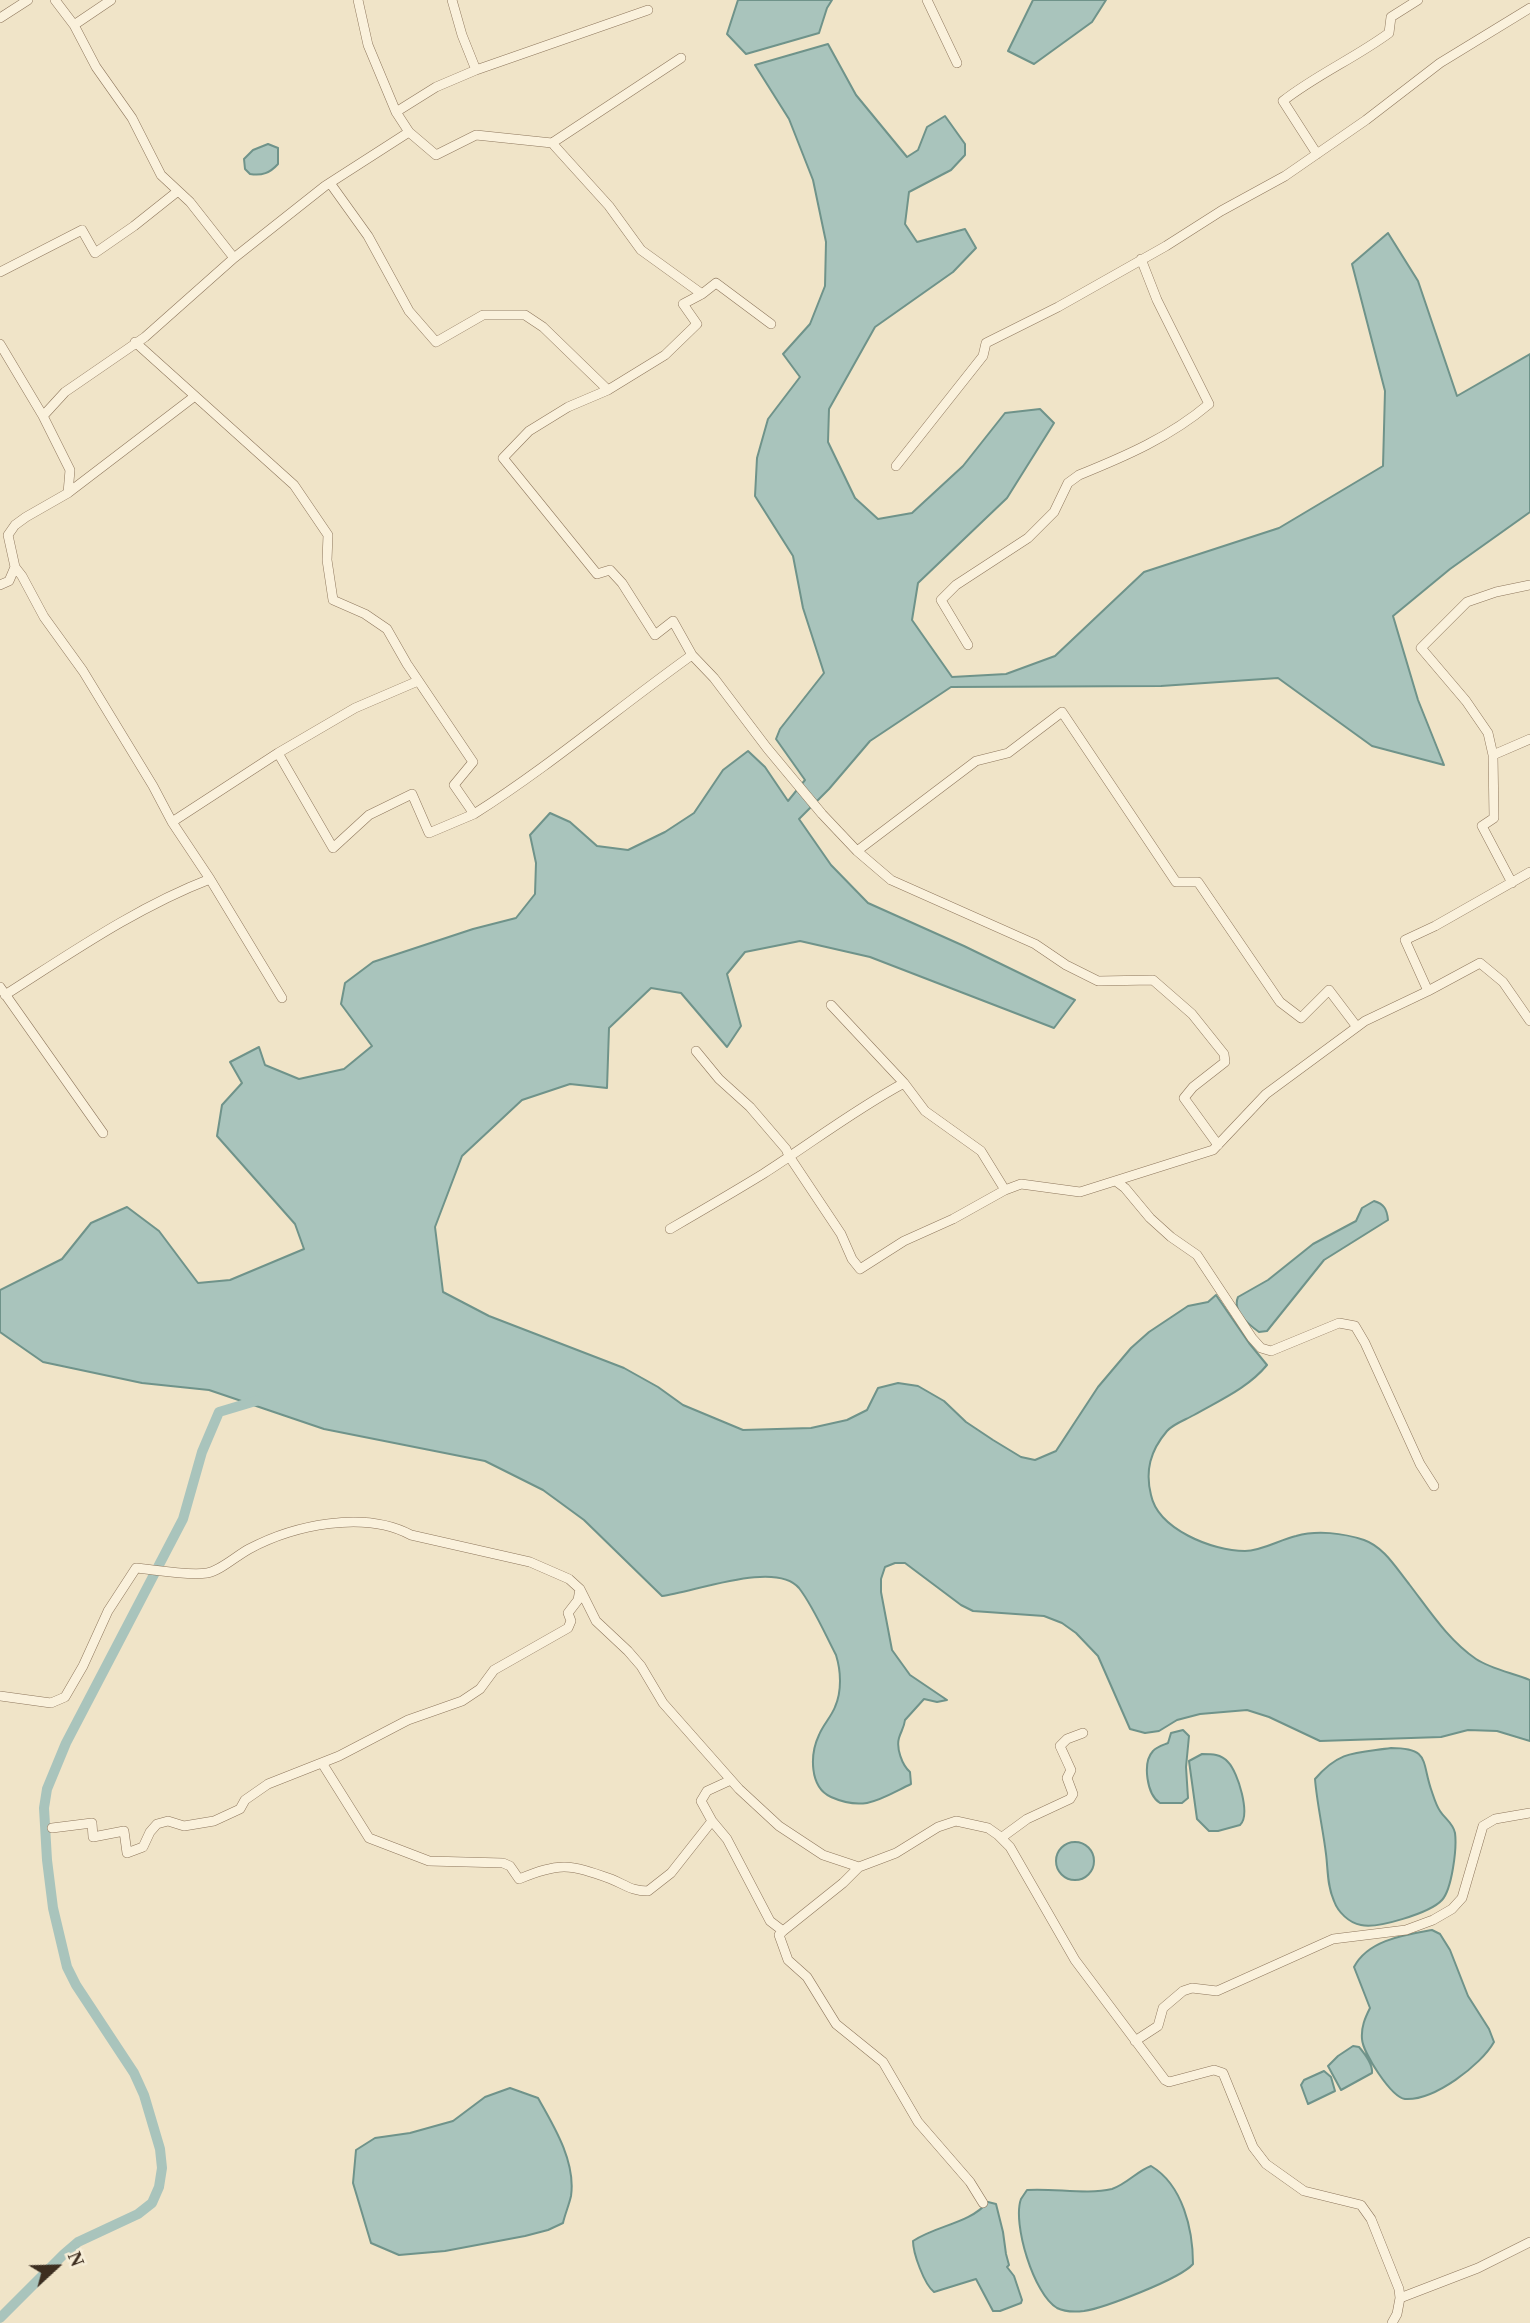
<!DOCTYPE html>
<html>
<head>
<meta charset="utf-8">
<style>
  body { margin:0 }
  #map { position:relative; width:1530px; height:2323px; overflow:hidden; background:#f0e4c8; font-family:Georgia,serif }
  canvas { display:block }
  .north { position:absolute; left:21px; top:2232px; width:70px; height:70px; -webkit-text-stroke:5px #f7eed8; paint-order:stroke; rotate:68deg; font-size:19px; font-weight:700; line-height:28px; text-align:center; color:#3d2e20 }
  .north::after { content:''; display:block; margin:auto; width:24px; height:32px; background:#3d2e20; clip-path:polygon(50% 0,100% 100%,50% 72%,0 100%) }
</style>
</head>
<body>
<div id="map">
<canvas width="1530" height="2323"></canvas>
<div class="north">N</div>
</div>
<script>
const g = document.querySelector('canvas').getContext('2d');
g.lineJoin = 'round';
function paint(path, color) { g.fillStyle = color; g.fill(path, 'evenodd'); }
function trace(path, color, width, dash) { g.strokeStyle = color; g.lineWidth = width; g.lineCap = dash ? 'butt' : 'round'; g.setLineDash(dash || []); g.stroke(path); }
const water = new Path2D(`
  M738 0H832L827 8 819 33 746 54 727 34Z
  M1033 0H1106L1092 22 1034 64 1008 51Z
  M828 44 856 95 907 157 918 150 927 127 945 116 965 144V155L951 170 909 192 905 224 917 242 965 229 976 248 953 272 875 327 829 409 828 442 855 498 878 519 912 513 963 466 1005 413 1040 409 1054 423 1007 498 918 583 912 620 952 677 1006 674 1055 656 1144 572 1279 528 1383 466 1385 391 1352 264 1388 233 1418 281 1457 396 1530 354V512L1450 569 1393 616 1418 700 1444 765 1372 746 1278 678 1161 686 951 687 870 741 829 789 799 819 831 865 868 903 964 946 1075 1000 1054 1028 870 957 800 941 745 952 727 974 741 1026 727 1047 681 993 651 988 609 1028 607 1088 570 1084 522 1100 462 1156 435 1227 443 1292 489 1316 624 1368 658 1387 683 1405 743 1430 811 1428 847 1420 867 1410 878 1388 898 1383 918 1386 944 1401 966 1422 993 1440 1021 1457 1035 1460 1056 1451 1098 1387 1131 1348 1149 1332 1188 1306 1208 1302 1216 1295 1249 1343 1267 1365C1248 1388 1220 1400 1194 1415 1185 1420 1173 1424 1167 1431 1150 1451 1145 1471 1151 1495 1158 1529 1212 1551 1245 1551 1262 1551 1279 1540 1296 1536 1317 1530 1343 1533 1364 1540 1384 1547 1396 1568 1409 1584 1429 1610 1448 1640 1476 1659 1491 1669 1513 1673 1530 1680V1741L1497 1731 1468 1730 1441 1737 1320 1741 1269 1717 1247 1710 1200 1714 1177 1720 1159 1731 1145 1733 1130 1729 1098 1656 1076 1633 1062 1623 1044 1616 973 1611 961 1605 905 1563H895L885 1567 881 1579V1592L892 1650 910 1675 947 1700 937 1702 924 1699 905 1720C904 1728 901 1731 899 1738 896 1748 902 1765 910 1772L911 1784C880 1799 865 1812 831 1797 809 1787 810 1754 819 1735 823 1725 831 1717 835 1707 842 1691 841 1671 836 1655 825 1634 813 1606 799 1588 776 1560 694 1592 662 1596L584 1520 543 1490 485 1461 324 1429 209 1390 142 1383 43 1362 0 1332V1290L62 1259 91 1223 127 1207 159 1231 198 1283 230 1280 304 1249 295 1224 217 1136 222 1105 242 1083 230 1062 259 1047 265 1065 299 1079 344 1069 372 1046 341 1004 345 983 373 962 473 929 516 918 535 894 536 863 530 835 550 813 570 822 597 846 628 850 665 832 694 813 723 770 748 751 765 767 788 801 805 780 776 739 780 729 824 673 803 608 793 556 755 496 757 458 768 419 800 377 783 354 810 324 825 286 826 242 813 180 789 119 755 65Z
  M268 144 278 148V164C270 173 262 176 250 174L245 169 244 159 253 150Z
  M1374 1201C1384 1204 1387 1209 1388 1220L1324 1260 1267 1331 1259 1332C1248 1324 1232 1311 1238 1297L1268 1280 1313 1244 1356 1221 1362 1208Z
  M1183 1730 1189 1736 1186 1767 1188 1798 1182 1803H1160C1147 1795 1142 1763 1153 1751 1156 1747 1163 1745 1168 1743L1171 1733Z
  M1391 1748C1431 1748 1421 1762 1432 1792 1434 1798 1436 1805 1440 1811 1445 1819 1453 1823 1455 1833 1457 1848 1452 1889 1442 1900 1430 1913 1377 1929 1361 1925 1349 1923 1338 1912 1334 1901 1327 1886 1328 1869 1326 1854 1323 1829 1317 1804 1315 1779 1340 1750 1356 1753 1391 1748Z
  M1202 1754C1212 1754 1221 1754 1228 1762 1238 1772 1251 1815 1240 1825L1218 1831H1209L1197 1819 1189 1761Z
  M1056 1861a19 19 0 1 1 38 0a19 19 0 1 1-38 0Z
  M1432 1930 1440 1934 1450 1950 1468 1996 1489 2029 1494 2042C1481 2065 1434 2101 1405 2099 1391 2097 1363 2053 1362 2039 1361 2027 1365 2018 1370 2008L1354 1967C1368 1940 1404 1935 1432 1930Z
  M1353 2046 1359 2047C1365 2054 1373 2064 1372 2073L1341 2090 1328 2066 1338 2056Z
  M1324 2071 1331 2077 1335 2091 1308 2104 1301 2085 1304 2080Z
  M510 2088 538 2098C554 2126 576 2162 571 2196 569 2205 565 2214 563 2223L548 2230 525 2236 445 2251 399 2255 371 2243 353 2183 356 2150 375 2138 410 2133 453 2121 485 2097Z
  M1151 2166C1183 2185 1193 2230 1193 2264 1180 2279 1104 2308 1084 2311 1075 2312 1065 2312 1057 2308 1034 2295 1012 2223 1021 2199 1023 2196 1025 2193 1027 2190 1054 2188 1087 2195 1112 2189 1127 2184 1137 2171 1151 2166Z
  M988 2202 996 2204 1003 2232 1006 2254 1009 2265 1007 2267 1014 2276 1022 2300 1021 2303 1000 2311H993L976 2279 934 2292C924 2284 913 2253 913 2241 937 2225 969 2224 988 2202Z`);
const canal = new Path2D(`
  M0 2318 64 2254 78 2242 138 2214 152 2203 159 2187 162 2168 160 2149 144 2095 134 2073 76 1985 67 1967 53 1908 47 1860 44 1808 47 1789 66 1743 183 1519 202 1452 219 1412 259 1400`);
const minor = new Path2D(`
  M55 0 74 25
  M111 0 74 25 96 67 132 118 161 175 190 202 234 258
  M452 0 462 35 476 70
  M927 0 957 63
  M0 18 28 0
  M396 112 436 87 476 70 648 10
  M409 132 436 155 476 135 552 143 681 58
  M552 143 609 206 641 250 702 294 716 283 771 324
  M1317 154 1283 101C1316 75 1355 58 1389 33L1391 17 1418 0
  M330 183 368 236 409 311 436 342 483 315H525L543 327 608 390 665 355 697 324 683 304 702 294
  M0 272 82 230 95 253 134 226 178 191
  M0 344 43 416
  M608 390 568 407 529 431 503 458 597 574 610 570 622 583 655 635 673 621 692 655 714 678 767 748 822 814 857 851 891 880 1035 944 1066 965 1098 981 1153 980 1192 1014 1224 1054 1225 1062 1193 1087 1184 1098 1218 1145
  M896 466 983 356 986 343 1058 307 1166 246 1221 211 1285 176 1366 120 1440 63 1530 8
  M68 493 195 396
  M15 567 22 576 44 617 83 671 153 786 172 822 278 753 333 848 369 815 412 794 429 833 474 814 454 785 473 762 407 664 387 629 365 614 333 600 327 560 328 535 294 485 135 342
  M0 585 9 581 15 567 8 535 15 525 26 517 68 493 70 470 43 416 65 392 145 337 234 258 325 186 409 132 396 112 368 45 358 0
  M1530 585 1496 592 1467 602 1421 648 1466 701 1488 733 1493 755 1530 739
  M968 645 941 600 956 585 1028 538 1054 512 1068 483 1079 475C1126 456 1170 437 1209 404L1157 300 1141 259
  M278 753 355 708 418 681
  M1493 755 1494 818 1482 826 1512 883
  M474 814C550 766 619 707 692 655
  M857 851 976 761 1008 753 1062 712 1176 882H1198L1280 1002 1301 1018 1329 990 1357 1027
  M210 879 282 998
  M0 987 103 1133
  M1428 991 1480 963 1503 982 1530 1021
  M5 995C71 953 137 907 210 879L172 822
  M831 1005 904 1083
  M1117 1182 1125 1188 1150 1218 1171 1237 1197 1255 1252 1338 1261 1348 1271 1351 1339 1323 1355 1326 1365 1343 1420 1464 1434 1486
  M1005 1190 1021 1184 1080 1192 1213 1150 1266 1094 1365 1021 1428 991 1405 940 1435 926 1530 872
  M670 1229C701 1211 732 1193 763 1174 810 1144 854 1110 904 1083L925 1111 981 1151 1005 1190 953 1219 904 1241 860 1269 852 1259 841 1234 789 1156 786 1149 750 1107 719 1079 696 1051
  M0 1696 51 1703 65 1697 83 1666 108 1611 136 1568C156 1570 188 1576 207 1573 220 1571 236 1556 249 1549 294 1525 364 1510 411 1535L530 1562 569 1579 580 1589 596 1621 628 1651 641 1666 663 1703 739 1789 779 1826 823 1855 859 1867 896 1853 938 1827 956 1821 988 1828 998 1835 1010 1847 1075 1960 1165 2080 1169 2082 1214 2070 1223 2073 1253 2147 1266 2164 1304 2191 1361 2205 1371 2219 1399 2289 1400 2298
  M322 1763 369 1838 429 1861 503 1863 510 1866 519 1879C560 1862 569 1864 611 1879 626 1885 631 1891 648 1891L671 1873 712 1821 727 1839 770 1921 783 1931 843 1883 859 1867
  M712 1821 701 1801 707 1791 731 1780
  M52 1828 92 1823 93 1837 124 1831 127 1853 143 1847 150 1832 157 1824 168 1821 184 1826 214 1821 240 1809 245 1800 268 1784 339 1756 408 1720 462 1701 480 1689 494 1670 568 1628 571 1621 568 1613 578 1600 580 1589
  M1001 1838 1027 1819 1070 1799 1073 1794 1067 1778 1071 1770 1060 1746 1067 1739 1083 1733
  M783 1931 779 1935 788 1960 807 1977 836 2024 883 2062 918 2122 970 2182 983 2203
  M1135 2041 1158 2026 1163 2008 1183 1991 1192 1988 1217 1991 1333 1939 1406 1930 1433 1920 1452 1909 1462 1898 1483 1826 1495 1819 1530 1813
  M1392 2323 1397 2314 1400 2298 1478 2268 1530 2242`);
paint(water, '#a9c4bc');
trace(water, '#6f938a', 2);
trace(canal, '#a9c4bc', 10);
trace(minor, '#8d765c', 10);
trace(minor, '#faf1dc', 9);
</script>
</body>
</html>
